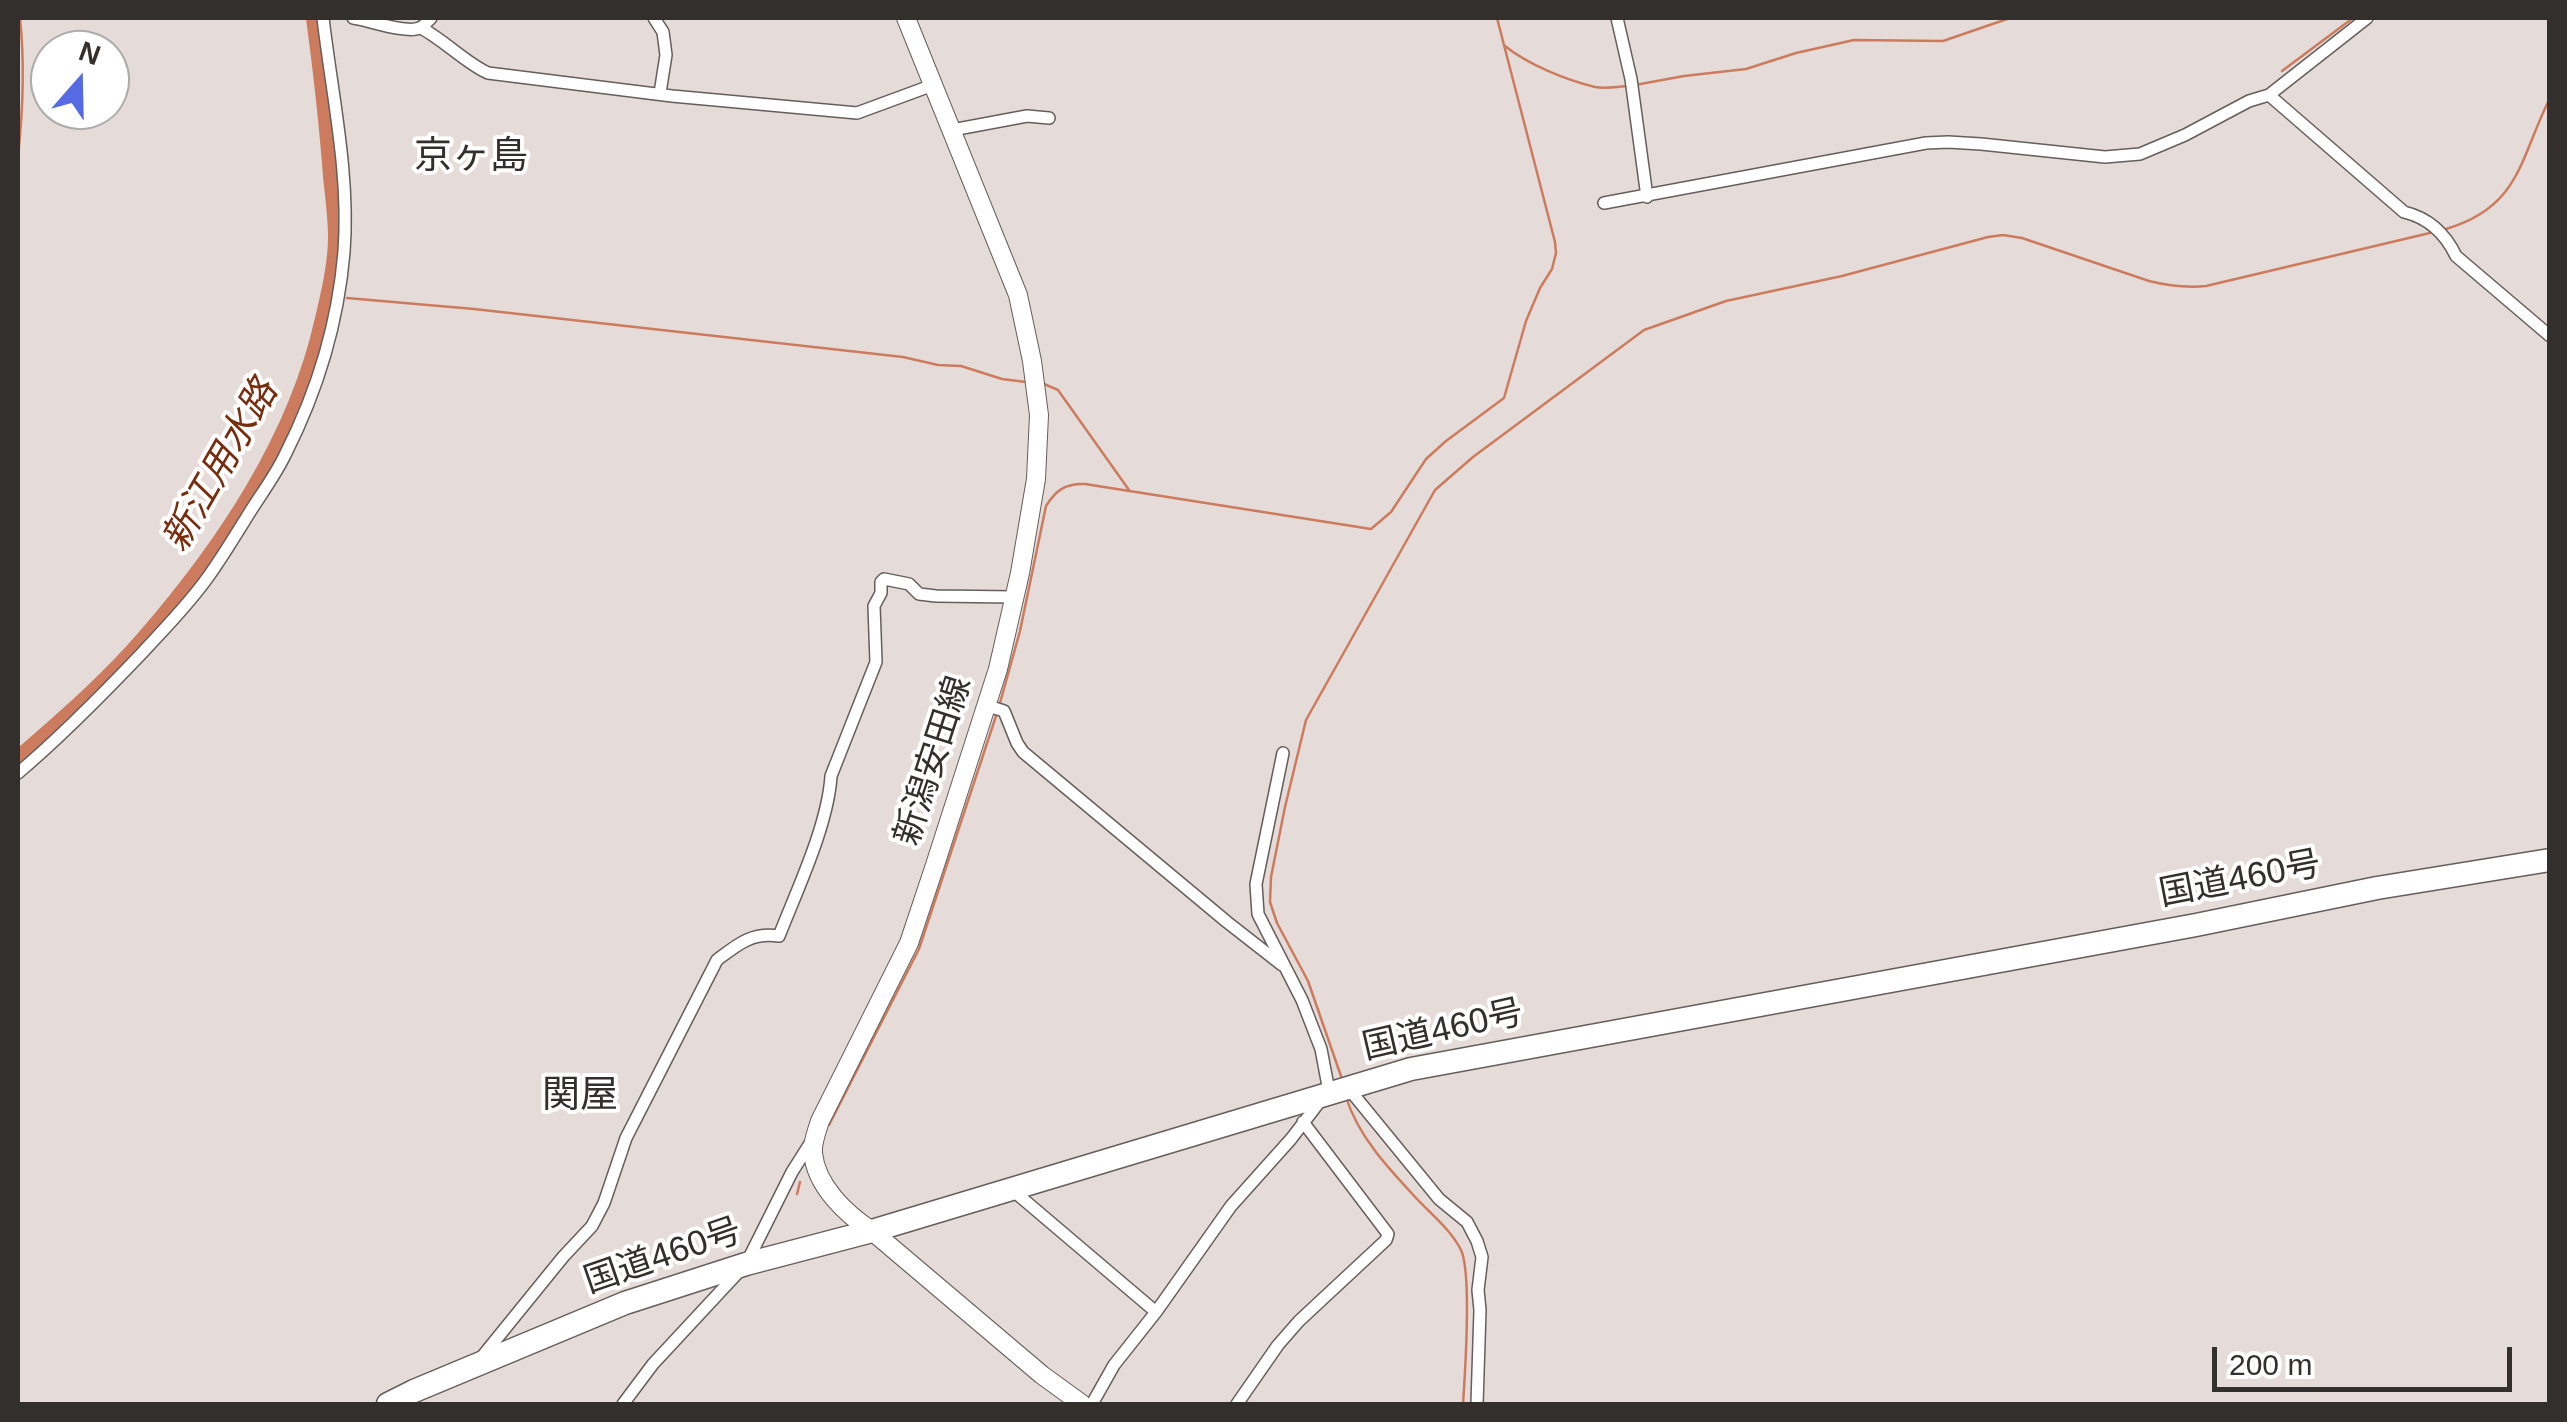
<!DOCTYPE html>
<html>
<head>
<meta charset="utf-8">
<style>
  body { margin:0 }
  #map { position:relative; width:2567px; height:1422px; overflow:hidden; background:#e5dcd9; font-family:Arial,sans-serif }
  canvas { display:block }
  .frame { position:absolute; inset:0; border:20px solid #322f2d; pointer-events:none }
  .north { position:absolute; left:30px; top:30px; width:100px; height:100px; box-sizing:border-box; background:#fff; border:2px solid #adacab; border-radius:50%; rotate:20deg; font-size:28px; font-weight:700; line-height:40px; text-align:center; color:#322f2d }
  .north::after { content:''; display:block; margin:auto; width:35px; height:45px; background:#566be1; clip-path:polygon(50% 0,100% 100%,50% 72%,0 100%) }
  .scale { position:absolute; left:2212px; top:1347px; width:300px; height:45px; box-sizing:border-box; border:5px solid #322f2d; border-top:0; padding-left:12px; font-size:30px; line-height:35px; white-space:nowrap; color:#322f2d; -webkit-text-stroke:8px #fff; paint-order:stroke }
</style>
</head>
<body>
<div id="map">
<canvas width="2567" height="1422"></canvas>
<div class="frame"></div>
<div class="north">N</div>
<div class="scale">200 m</div>
</div>
<script>
const g = document.querySelector('canvas').getContext('2d');
g.lineJoin = 'round';
function trace(path, color, width, dash) { g.strokeStyle = color; g.lineWidth = width; g.lineCap = dash ? 'butt' : 'round'; g.setLineDash(dash || []); g.stroke(path); }
function drawText(font, color, halo, rows, align = 'center') {
  g.font = font + ' Arial,"Noto Sans JP",sans-serif'; g.lineWidth = 8; g.setLineDash([]); g.textBaseline = 'middle'; g.strokeStyle = halo; g.fillStyle = color; for (const [text, x, y, turn = 0] of rows) {
    g.save(); g.translate(x, y); g.rotate((+turn || 0) * Math.PI / 180); g.textAlign = isNaN(turn) ? turn : align; if (halo) g.strokeText(text, 0, 0); g.fillText(text, 0, 0); g.restore();
  }
}
const stream = new Path2D(`
  M1505 46C1527 64 1566 80 1595 87 1605 89 1617 87 1627 86
  M2282 71 2353 18
  M1635 85 1684 76 1746 69 1796 53 1854 40 1943 41 2010 18
  M18 157C23 110 25 65 20 18
  M18 203V204
  M2446 229C2521 207 2520 157 2550 98
  M347 298 474 309 903 357 938 365 961 366 1002 379 1026 382
  M1044 384 1058 390 1129 490
  M1000 703 1020 631 1046 506C1056 490 1066 483 1085 484L1371 529 1391 512 1426 459 1446 441 1504 398 1526 321 1540 288 1552 269 1556 253 1555 242 1497 18
  M1342 1079 1308 981 1277 923 1270 902 1271 877 1285 807 1306 720 1435 490 1473 457 1644 330 1726 301 1842 276 1988 237 2003 235 2022 238 2149 281C2169 286 2186 288 2206 286L2434 232
  M1346 1097C1358 1136 1388 1168 1416 1198 1431 1214 1451 1230 1461 1250 1472 1274 1465 1374 1463 1404
  M829 1125 919 949 996 716
  M797 1194 800 1182`);
const river = new Path2D(`
  M18 760C61 722 106 684 144 640 224 548 297 440 324 319 330 293 337 264 337 237 337 217 334 196 332 176 328 123 322 70 315 18`);
const street = new Path2D(`
  M353 18C368 20 407 34 419 28 423 27 428 21 431 18
  M654 18 663 32 666 55 660 93
  M1617 18 1631 79 1647 197
  M421 28C444 40 467 64 488 73L672 96 857 113 933 85
  M2269 95 2404 212C2429 218 2445 233 2456 256L2550 336
  M952 130 1027 116 1049 118
  M1604 203 1926 143 1948 142 1981 144 2105 157 2140 154 2185 135 2249 101 2269 95 2367 18
  M988 706 1004 711 1017 743 1023 752 1227 922 1282 965
  M18 773C62 736 103 694 143 652 165 628 189 604 208 577 221 559 233 539 245 520 258 498 274 478 285 455 317 392 338 323 344 252 350 174 332 95 323 18
  M1349 1089 1439 1199 1467 1222 1477 1241 1482 1257 1478 1290 1480 1310 1477 1404
  M1010 1188 1156 1312
  M481 1358 563 1257 592 1226 604 1203 626 1138 717 960C738 944 752 932 779 936 797 890 828 825 831 776L876 662 874 606 881 593V582L884 579 909 584 919 594 936 596 1014 597
  M623 1404 653 1364 746 1264 792 1172 811 1142
  M1092 1404 1114 1365 1156 1312 1231 1206 1291 1139 1324 1096 1328 1086 1321 1049 1302 1000 1258 914 1256 884 1283 753
  M1237 1404 1278 1345 1299 1321 1386 1240 1388 1234 1303 1122`);
const primary = new Path2D(`
  M906 18 1018 295 1032 361 1039 415 1036 479 1020 573 998 669 935 865 909 943 820 1121C817 1131 812 1142 813 1153 816 1186 846 1214 872 1231L1042 1375 1082 1404`);
const highway = new Path2D(`
  M388 1404 414 1391 625 1303 746 1264 872 1231 1411 1069 2196 925 2377 888 2550 860`);
const streetNames = [
  ["新潟安田線",934,761,-72],
  ["国道460号",2240,880,-11],
  ["国道460号",1443,1031,-13],
  ["国道460号",663,1257,-19]
];
const neighbourhoodNames = [
  ["京ヶ島",471,158],
  ["関屋",580,1097]
];
const waterNames = [
  ["新江用水路",221,466,-60]
];
trace(stream, '#cc7b5e', 2.5);
trace(river, '#cc7b5e', 18);
trace(street, '#655e5b', 14);
trace(primary, '#655e5b', 20);
trace(highway, '#655e5b', 25);
trace(street, '#fff', 11);
trace(primary, '#fff', 18);
trace(highway, '#fff', 22);
drawText('35px', '#322f2d', '#fff', streetNames);
drawText('38px', '#322f2d', '#fff', neighbourhoodNames);
drawText('italic 38px', '#782d0f', '#fff', waterNames);
</script>
</body>
</html>
